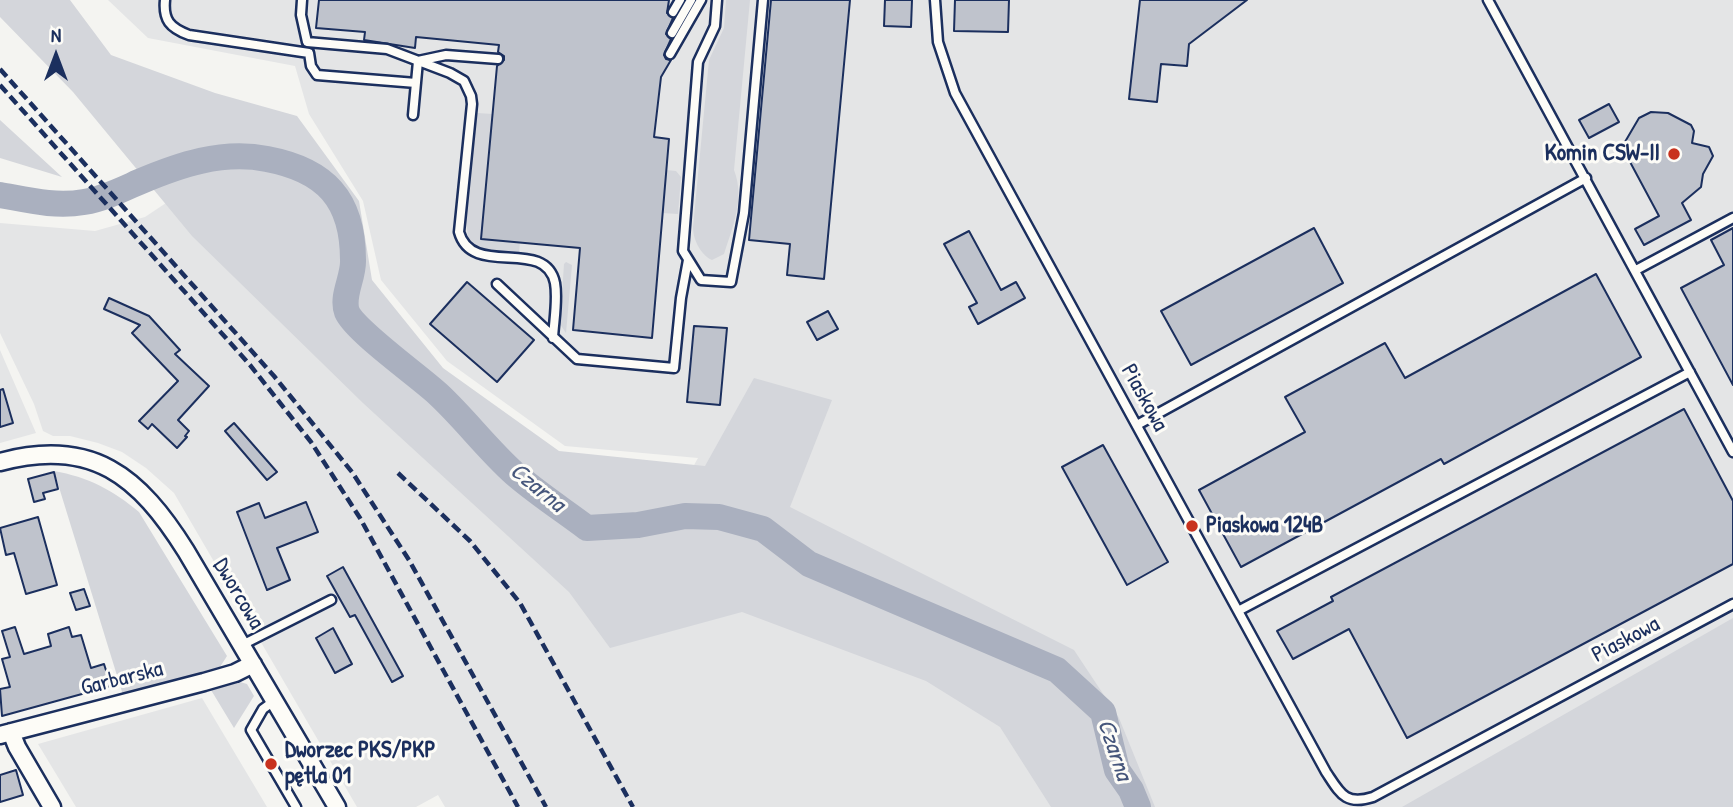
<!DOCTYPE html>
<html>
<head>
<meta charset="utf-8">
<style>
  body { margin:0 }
  #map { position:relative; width:1733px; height:807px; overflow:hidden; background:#f4f4f1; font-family:"Patrick Hand",sans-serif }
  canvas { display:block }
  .north { position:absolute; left:21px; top:21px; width:70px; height:70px; -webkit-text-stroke:5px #fdfcf7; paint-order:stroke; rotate:0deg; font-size:19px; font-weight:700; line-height:28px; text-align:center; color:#1b2f5e }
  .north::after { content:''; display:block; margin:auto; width:24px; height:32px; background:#1b2f5e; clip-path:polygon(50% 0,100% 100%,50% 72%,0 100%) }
</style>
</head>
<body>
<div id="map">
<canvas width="1733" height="807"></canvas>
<div class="north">N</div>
</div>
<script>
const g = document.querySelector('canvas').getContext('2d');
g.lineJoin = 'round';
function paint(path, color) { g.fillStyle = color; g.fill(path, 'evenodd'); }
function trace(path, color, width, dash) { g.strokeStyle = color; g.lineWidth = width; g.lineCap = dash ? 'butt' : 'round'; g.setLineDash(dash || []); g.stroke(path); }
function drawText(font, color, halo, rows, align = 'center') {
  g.font = font + ' "Patrick Hand",sans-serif'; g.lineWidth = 6; g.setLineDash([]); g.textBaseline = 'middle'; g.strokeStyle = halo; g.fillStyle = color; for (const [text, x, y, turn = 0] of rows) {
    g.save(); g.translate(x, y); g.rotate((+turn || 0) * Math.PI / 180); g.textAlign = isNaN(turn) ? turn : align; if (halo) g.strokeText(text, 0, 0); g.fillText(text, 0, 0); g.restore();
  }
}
const built = new Path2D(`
  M108 0H1733V807H445L438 795 416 807H357L174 493 146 468 122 452 98 443 70 436H53L43 431 34 404 0 333V223L95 231 145 217 187 189 337 252 605 623 698 458 565 446 447 361 381 280 363 201 309 114 295 66 148 38Z
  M0 350 36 433 0 443Z
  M202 698 267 807H76L38 744Z`);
const green = new Path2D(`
  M0 0H70L111 55 215 93 297 116 359 201 372 280 443 368 559 451 705 466 754 378 832 400 790 507 1074 650 1119 718 1155 807H1051L1000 727 926 681 742 612 610 648 569 592 363 403 192 236 73 92 0 17Z
  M726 0H750L734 170C745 198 733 226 724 254L712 260C701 255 693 240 693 227L709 60 724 28Z
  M477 113 493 114 520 242 519 253 481 249 471 244 468 238 466 219Z
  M0 120 62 177 0 158Z
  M666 170 676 171 681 177 678 214 662 213Z
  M566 262 572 265 566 333 560 324 564 264Z
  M54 471C88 477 113 490 139 512L227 656 220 667 123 695Z
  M1733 618V807H1402Z
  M240 682 247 684 254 696 234 728 211 690Z`);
const river = new Path2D(`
  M0 195C28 200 55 207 84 202 103 199 121 190 139 182 179 165 222 150 267 159 325 170 353 199 353 260 354 277 341 296 347 312 355 331 420 377 438 394 465 419 487 449 515 474 537 493 563 510 587 528L638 525 685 516 719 517 763 529 809 564 1057 670 1103 712 1117 770 1131 790 1138 807`);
const building = new Path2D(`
  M319 0H669L667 13 673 18 666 34 671 39 664 55 666 59 671 60 661 77 654 137 669 139 652 338 573 330 580 248 481 239 497 66 504 60V56L498 52 499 45 416 37 415 48 364 40 365 32 316 28Z
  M771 0H850L824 279 787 275 790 244 749 240Z
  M885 0H912L911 27 884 26Z
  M955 0H1009L1008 32 954 31Z
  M1140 0H1247L1189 44 1187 66 1161 64 1157 102 1129 99Z
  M1609 104 1619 122 1589 138 1579 120Z
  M1651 112 1668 113 1691 125 1694 131 1692 143 1709 147 1713 156 1703 174 1701 187 1682 203 1691 220 1644 245 1635 229 1659 216 1622 147 1639 118Z
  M1314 228 1343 283 1191 365 1161 311Z
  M1733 228V385L1681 288 1724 265 1711 240Z
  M969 231 1001 290 1016 282 1025 298 978 324 969 307 977 303 944 244Z
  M1596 274 1641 357 1444 464 1441 459 1241 567 1199 490 1305 432 1285 397 1385 343 1405 378Z
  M467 282 534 340 497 382 430 324Z
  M109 298 149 316 180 350 175 354 209 386 178 420 189 431 185 436 187 437 177 448 152 424 148 429 139 421 178 381 132 333 140 325 104 309Z
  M828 311 838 329 817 340 807 322Z
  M694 326 727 328 720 405 687 402Z
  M3 389 13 423 0 427V390Z
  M1684 409 1733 501V564L1407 738 1349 629 1293 659 1277 631 1333 601 1331 597Z
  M234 423 277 472 267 480 225 431Z
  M1103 445 1168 562 1127 585 1062 467Z
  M54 472 58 489 43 493 45 499 34 502 28 479Z
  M306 502 318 532 277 548 290 580 267 590 237 512 259 503 265 518Z
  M38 517 57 585 26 594 14 553 6 555 0 528Z
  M343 567 403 676 392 682 355 615 350 617 327 576Z
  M84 589 90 606 76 610 70 593Z
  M15 627 24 654 51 646 48 634 69 627 72 637 81 635 91 668 104 664 111 686 2 716 0 689 10 687 2 659 10 657 2 631Z
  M333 628 352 664 335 673 316 638Z
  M16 770 23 795 0 802V775Z`);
const lane = new Path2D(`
  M165 0C163 20 170 28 189 35L309 53 311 66 317 75 416 83
  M302 0 301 15 307 42 387 49 450 73 464 81 471 96 472 104 459 232C472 279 545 236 555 283 558 300 554 320 553 338
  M717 0 715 26 698 62 683 251 701 280 731 282 744 213 763 0
  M935 0 938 42 955 93 1326 772C1340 793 1345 806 1373 797L1733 604
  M1488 0 1733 452
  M673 12 680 0
  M672 33 691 0
  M670 54 701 0
  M413 115 418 61 446 55 498 59
  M1636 270 1733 218
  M497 284 577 359 674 368 681 298 688 260
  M1137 425 1586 178
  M1238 611 1690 372
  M242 645 331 600
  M274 701 263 709 251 730 296 807`);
const street = new Path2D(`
  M0 462C92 437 139 476 186 551L337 807
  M11 732 17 747 52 807
  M0 735 204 682 235 673 253 664`);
const rail = new Path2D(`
  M0 69 274 376 352 472 409 560 546 807
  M0 85 250 365 311 442 360 518 518 807
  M398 473 470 541 520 603 633 807`);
const markers = [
  [1674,154,7,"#c8321e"],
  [1192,526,7,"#c8321e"],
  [271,764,7,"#c8321e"]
];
const poiNames = [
  ["Komin CSW-II",1660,154,"right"],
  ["Piaskowa 124B",1206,526],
  ["Dworzec PKS/PKP",285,751],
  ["pętla 01",285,777]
];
const streetNames = [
  ["Piaskowa",1144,398,61],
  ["Dworcowa",238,594,59],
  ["Piaskowa",1626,640,-28],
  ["Garbarska",122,679,-14]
];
const waterNames = [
  ["Czarna",537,488,39],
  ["Czarna",1114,750,71]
];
paint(built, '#e4e5e6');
paint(green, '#d4d6db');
trace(river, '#aab0bf', 26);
paint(building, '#bfc3cc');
trace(building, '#1b2f5e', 2);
trace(lane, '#1b2f5e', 13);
trace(street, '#1b2f5e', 21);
trace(lane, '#fdfcf7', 8);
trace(street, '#fdfcf7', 16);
trace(rail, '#1b2f5e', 4.5, [10, 5]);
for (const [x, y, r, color] of markers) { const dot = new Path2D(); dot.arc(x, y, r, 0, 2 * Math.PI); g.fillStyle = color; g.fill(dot); trace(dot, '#fdfcf7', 2.5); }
drawText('bold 23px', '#1b2f5e', '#fdfcf7', poiNames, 'left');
drawText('23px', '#1b2f5e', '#fdfcf7', streetNames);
drawText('italic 24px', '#46567b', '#fdfcf7', waterNames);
</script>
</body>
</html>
